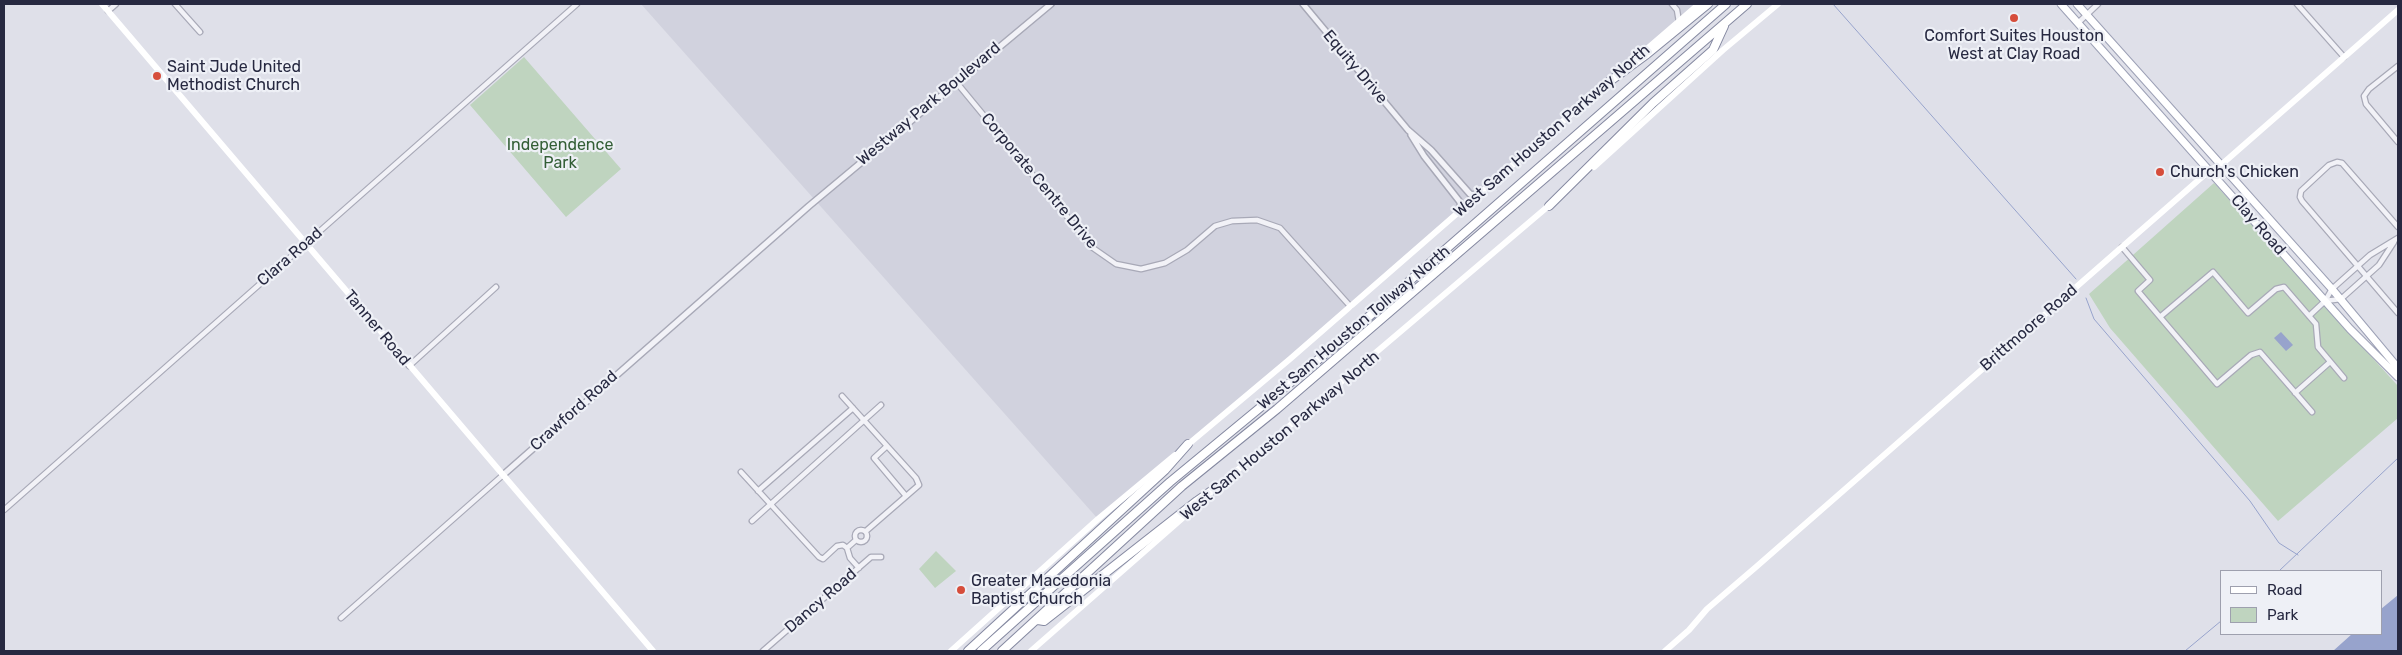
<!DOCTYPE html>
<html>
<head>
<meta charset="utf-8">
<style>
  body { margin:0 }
  #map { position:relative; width:2402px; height:655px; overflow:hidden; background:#dfe0e9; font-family:Rubik,sans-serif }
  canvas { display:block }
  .frame { position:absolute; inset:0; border:5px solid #272941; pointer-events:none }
  .legend { position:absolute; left:2220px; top:570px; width:162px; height:65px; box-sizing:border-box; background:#eef0f6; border:1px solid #9ea0ae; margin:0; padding:6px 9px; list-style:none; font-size:15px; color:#272941 }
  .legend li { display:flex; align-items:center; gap:10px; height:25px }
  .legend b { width:25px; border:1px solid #9ea0ae }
</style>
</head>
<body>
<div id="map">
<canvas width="2402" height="655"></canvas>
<div class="frame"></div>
<ul class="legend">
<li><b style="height:6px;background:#fff"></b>Road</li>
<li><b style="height:14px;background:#bfd4bf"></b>Park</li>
</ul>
</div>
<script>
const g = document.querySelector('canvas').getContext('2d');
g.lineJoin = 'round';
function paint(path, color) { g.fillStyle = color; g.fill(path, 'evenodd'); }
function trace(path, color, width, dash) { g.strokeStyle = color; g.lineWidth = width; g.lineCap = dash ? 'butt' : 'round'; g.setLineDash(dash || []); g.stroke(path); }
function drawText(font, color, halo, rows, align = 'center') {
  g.font = font + ' Rubik,sans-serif'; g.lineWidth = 4.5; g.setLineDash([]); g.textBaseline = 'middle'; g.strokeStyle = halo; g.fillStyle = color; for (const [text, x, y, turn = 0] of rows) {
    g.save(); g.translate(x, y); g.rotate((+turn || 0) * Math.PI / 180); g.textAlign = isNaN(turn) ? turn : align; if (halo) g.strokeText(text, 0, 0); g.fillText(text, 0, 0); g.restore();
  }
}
const built = new Path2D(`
  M641 4H1699L1420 247 1098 519Z`);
const green = new Path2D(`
  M524 57 621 169 566 217 470 105Z
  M2214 183 2398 386V418L2278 521 2110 328 2089 294Z
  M936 551 956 571 935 588 919 569Z`);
const water = new Path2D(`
  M2281 332 2293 345 2286 351 2274 338Z
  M2398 595V651H2333L2352 634H2381V609Z`);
const stream = new Path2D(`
  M1833 4 2076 279
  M2086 298 2094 319 2250 501 2279 543 2298 555
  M2279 571 2398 458
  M2185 651 2221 621`);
const minor = new Path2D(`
  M175 4 200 32
  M1672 4 1677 10 1679 22
  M2297 4 2344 57
  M108 11 116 4
  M2078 23 2098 4
  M2398 66 2369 89 2364 96 2366 104 2398 142
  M957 83 1093 248 1116 264 1141 269 1165 263 1187 250 1215 226 1232 221 1257 220 1280 228 1350 306
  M2398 227 2342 163 2337 162 2329 165 2301 191 2300 197 2302 201 2398 313
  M2122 247 2150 280 2138 291 2160 317 2213 272 2248 313 2276 289 2284 287 2316 324 2318 347 2344 378
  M2325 301 2341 299 2379 265 2394 242
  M2309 316 2325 301 2332 289 2370 255 2398 238
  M2160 317 2217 384 2251 355 2260 352 2312 412
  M409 366 496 287
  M2295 393 2330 362
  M842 396 916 478 919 485 866 531
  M887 446 874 458 906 496
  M741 472 819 557 823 559 837 546 843 545 847 548
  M758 491 853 408
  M4 510 577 4
  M752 521 881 405
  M855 536a6 6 0 1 1 12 0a6 6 0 1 1-12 0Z
  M856 540 847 548 850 558 859 568
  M341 618 503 475
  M763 651 871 557H881`);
const tertiary = new Path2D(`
  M1303 4 1408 130 1431 150 1470 194 1478 196
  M1411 135 1424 156 1460 202 1461 211
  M503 475 809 206 1051 4`);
const secondary = new Path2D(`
  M102 4 653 651
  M1634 60 1699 4
  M1594 167 1723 50 1778 4
  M1185 447 1290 359 1609 81
  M1215 489 1552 203
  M951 651 1098 519 1175 455
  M1031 651 1202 501
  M1665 651 1689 630 1707 609 1756 567 2210 170 2221 165 2398 10`);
const primary = new Path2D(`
  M2061 4 2350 329 2398 377
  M2077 4 2332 289 2398 368`);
const motorway = new Path2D(`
  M1606 84 1647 54 1708 4
  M1549 206 1653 103 1713 50 1724 26
  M1038 620 1044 621 1197 501 1217 487
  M968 651 1165 470 1188 444
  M981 651 1170 482 1342 340 1726 4
  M1002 651 1182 486 1277 409 1747 4`);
const markers = [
  [2014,18,5,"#d64d3b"],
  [157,76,5,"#d64d3b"],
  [2160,172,5,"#d64d3b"],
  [961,590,5,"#d64d3b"]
];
const poiNames = [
  ["Comfort Suites Houston",2014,36,"center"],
  ["West at Clay Road",2014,54,"center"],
  ["Saint Jude United",167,67],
  ["Methodist Church",167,85],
  ["Church's Chicken",2170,172],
  ["Greater Macedonia",971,581],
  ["Baptist Church",971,599]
];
const streetNames = [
  ["Equity Drive",1355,67,50],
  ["Westway Park Boulevard",929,104,-40],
  ["West Sam Houston Parkway North",1552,131,-41],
  ["Corporate Centre Drive",1039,181,50],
  ["Clay Road",2258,225,49],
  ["Clara Road",290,257,-41],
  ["Tanner Road",377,328,50],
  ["West Sam Houston Tollway North",1354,328,-40],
  ["Brittmoore Road",2029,328,-41],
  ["Crawford Road",574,411,-42],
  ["West Sam Houston Parkway North",1280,436,-40],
  ["Dancy Road",821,601,-41]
];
const parkNames = [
  ["Independence",560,145],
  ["Park",560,163]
];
paint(built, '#d1d2de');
paint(green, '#bfd4bf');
paint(water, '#97a3cc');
trace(stream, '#97a3cc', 1);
trace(minor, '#a8a9b7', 7);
trace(tertiary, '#a8a9b7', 8);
trace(primary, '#9da1b6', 9);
trace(motorway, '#8589a1', 10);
trace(minor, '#f2f2f7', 4.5);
trace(tertiary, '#f2f2f7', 5);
trace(secondary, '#fff', 6);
trace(primary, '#fff', 7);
trace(motorway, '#fff', 8);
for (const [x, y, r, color] of markers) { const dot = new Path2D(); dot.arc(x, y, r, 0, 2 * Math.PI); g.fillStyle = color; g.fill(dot); trace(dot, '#eef0f6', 2); }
drawText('16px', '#272941', '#eef0f6', poiNames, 'left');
drawText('16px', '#272941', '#eef0f6', streetNames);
drawText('16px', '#335e36', '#eef0f6', parkNames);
</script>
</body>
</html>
